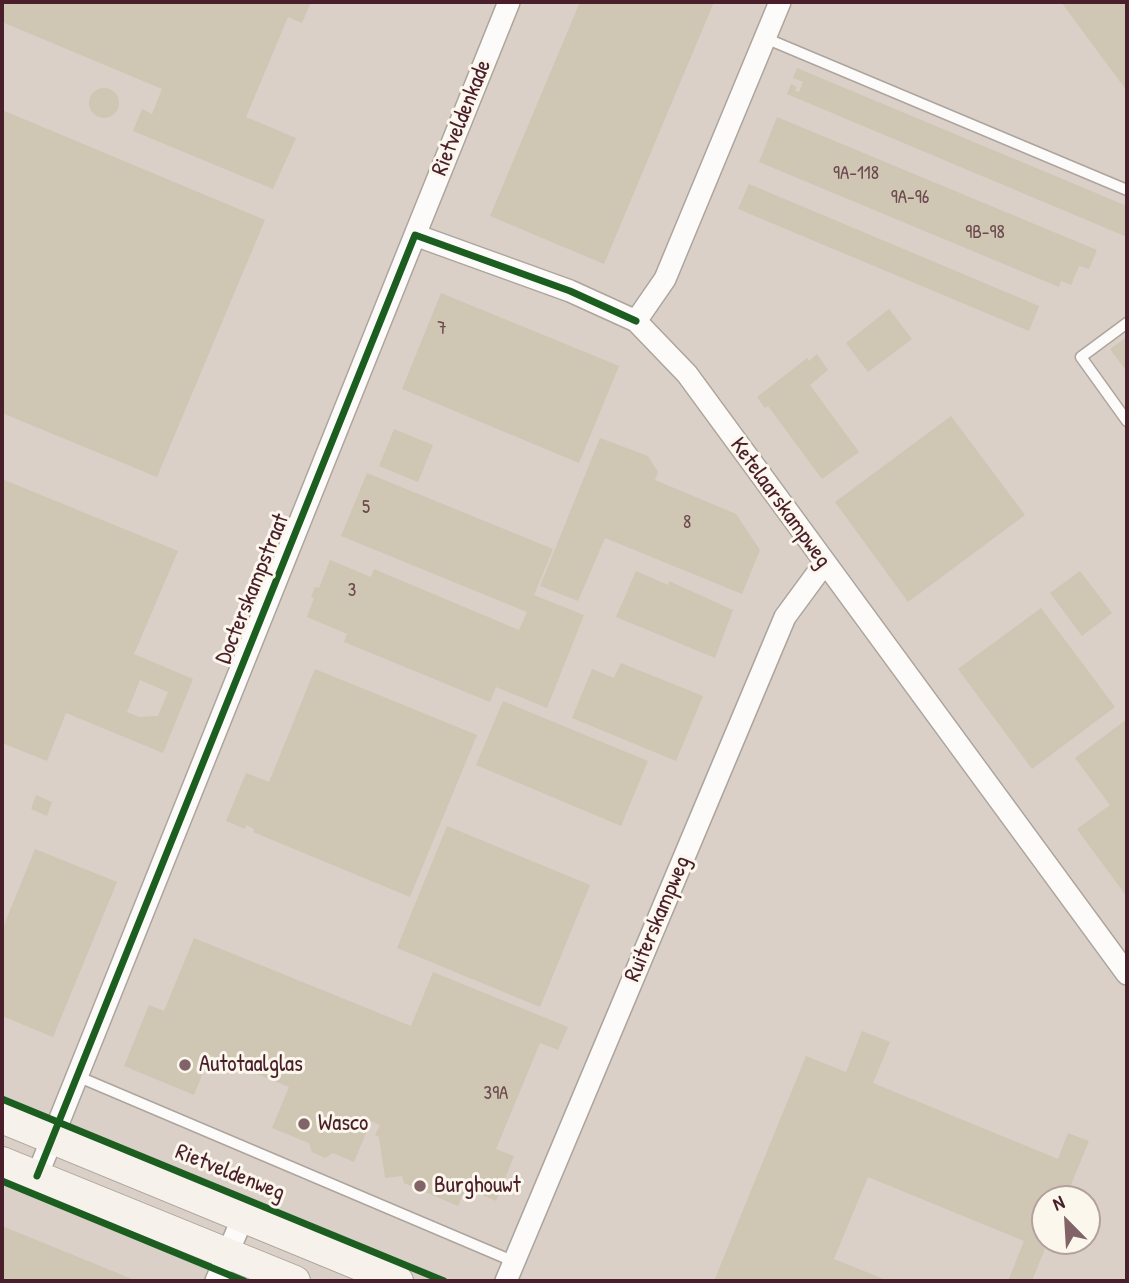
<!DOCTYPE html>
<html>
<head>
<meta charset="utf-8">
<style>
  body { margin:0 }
  #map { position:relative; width:1129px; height:1283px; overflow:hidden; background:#e8e4d6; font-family:"Patrick Hand",sans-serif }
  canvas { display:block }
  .frame { position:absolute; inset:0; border:4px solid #4a1f2b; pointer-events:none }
  .north { position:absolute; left:1031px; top:1185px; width:70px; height:70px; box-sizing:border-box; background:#fbf7ec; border:2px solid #b4a19f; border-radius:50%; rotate:336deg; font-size:19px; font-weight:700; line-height:28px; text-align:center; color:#4a1f2b }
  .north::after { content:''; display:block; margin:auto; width:24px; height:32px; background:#816467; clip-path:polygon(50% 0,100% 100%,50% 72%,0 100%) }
</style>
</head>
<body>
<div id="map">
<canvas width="1129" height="1283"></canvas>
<div class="frame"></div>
<div class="north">N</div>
</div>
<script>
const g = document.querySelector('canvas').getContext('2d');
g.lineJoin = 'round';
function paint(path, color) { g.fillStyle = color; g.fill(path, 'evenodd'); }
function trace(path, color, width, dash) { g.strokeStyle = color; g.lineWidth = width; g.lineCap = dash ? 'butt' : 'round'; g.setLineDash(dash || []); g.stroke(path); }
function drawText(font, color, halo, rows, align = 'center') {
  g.font = font + ' "Patrick Hand",sans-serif'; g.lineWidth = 6; g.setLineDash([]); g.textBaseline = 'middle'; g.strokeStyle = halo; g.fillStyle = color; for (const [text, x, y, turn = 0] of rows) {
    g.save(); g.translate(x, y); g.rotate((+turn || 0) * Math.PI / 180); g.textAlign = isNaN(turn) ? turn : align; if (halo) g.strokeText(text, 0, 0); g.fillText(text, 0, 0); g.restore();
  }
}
const industrial = new Path2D(`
  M2 2H1127V1281H2ZM1045 1199H1087V1241H1045Z`);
const building = new Path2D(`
  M2 2H311L302 23 288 17 246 117 296 138 273 189 133 131 142 109 152 114 162 89 2 22Z
  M580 2H714L604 264 490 216Z
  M1061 2H1127V91Z
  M797 68 1127 206V237L787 94 791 84 797 87 795 91 799 92 803 82 793 78Z
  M89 103a15 15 0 1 1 30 0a15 15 0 1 1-30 0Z
  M2 110 265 220 157 477 2 413Z
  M777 117 1097 250 1089 269 1079 266 1071 285 1061 281 1059 287 759 162Z
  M749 184 1039 306 1029 331 738 209Z
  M441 293 619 366 579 463 402 389Z
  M889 309 912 339 868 372 846 343Z
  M1127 337V372L1110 349Z
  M817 354 828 370 810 385 859 452 822 479 768 406 765 408 757 397 807 358 809 361Z
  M951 416 1025 515 908 602 835 502Z
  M394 429 433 445 418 482 379 466Z
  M600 438 648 456 658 472 655 480 736 514 760 550 742 594 605 538 578 601 540 586Z
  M367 473 553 549 534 595 584 615 547 708 496 687 490 702 344 642 347 634 307 617 314 598 311 597 315 587 319 588 330 560 371 577 374 569 519 630 527 612 341 536Z
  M2 479 178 551 134 654 193 679 163 753 66 713 47 761 2 743ZM140 680 168 692 158 716 139 717 127 712Z
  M636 571 668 585 669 581 733 610 715 658 616 617Z
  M1080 571 1112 613 1082 636 1050 593Z
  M1041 608 1115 707 1032 769 958 669Z
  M621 663 703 696 676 761 572 718 592 669 614 678Z
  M315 669 477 735 410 897 253 832 254 829 246 825 245 829 226 821 246 773 269 782Z
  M503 701 648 761 621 826 476 765Z
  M1127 719V897L1077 829 1110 805 1075 758Z
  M36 795 52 802 47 816 31 809Z
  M447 826 590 885 540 1007 397 948Z
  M35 849 117 882 53 1037 2 1016V930Z
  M194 938 411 1026 433 972 568 1027 558 1050 540 1043 496 1149 514 1156 496 1201 466 1188 458 1206 404 1183 402 1176 385 1178 379 1137 375 1135 380 1125 371 1121 354 1162 333 1153 325 1158 312 1152 309 1143 272 1128 289 1087 210 1055 194 1095 124 1066 149 1005 164 1011Z
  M862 1031 890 1042 873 1083 1058 1159 1068 1133 1089 1141 1065 1199H1045V1241H1048L1032 1281H1008L1024 1241 868 1177 834 1259 889 1281H714L806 1056 846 1072Z
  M2 1226 137 1281H2Z`);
const service = new Path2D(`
  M765 38 1127 190
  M1127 323 1081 357 1127 421
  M79 1077 515 1262`);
const minor = new Path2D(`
  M780 2 665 279 636 321 687 374 1127 974
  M415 235 509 2
  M37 1176 415 235 570 291 636 321
  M216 1281 243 1217
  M506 1281 785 617 824 564`);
const secondary = new Path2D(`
  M2 1118 398 1281
  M2 1162 295 1281`);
const cycleway = new Path2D(`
  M2 1099 444 1281
  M37 1176 415 235 570 291 636 321
  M2 1181 244 1281`);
const markers = [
  [185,1065,7,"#816467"],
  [304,1124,7,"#816467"],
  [420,1186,7,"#816467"]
];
const numberNames = [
  ["9A-118",856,174],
  ["9A-96",910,198],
  ["9B-98",985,233],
  ["7",442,329],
  ["5",366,508],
  ["8",687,523],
  ["3",352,591],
  ["39A",496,1094]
];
const streetNames = [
  ["Rietveldenkade",462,118,-68],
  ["Ketelaarskampweg",780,503,54],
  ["Docterskampstraat",253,589,-68],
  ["Ruiterskampweg",658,919,-67],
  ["Rietveldenweg",230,1173,22]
];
const poiNames = [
  ["Autotaalglas",199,1065],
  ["Wasco",318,1124],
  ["Burghouwt",434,1186]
];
paint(industrial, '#dad0c7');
paint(building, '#d0c6b4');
trace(service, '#aca49d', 13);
trace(minor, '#aca49d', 24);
trace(secondary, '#aca49d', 32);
trace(service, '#fcfbf9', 10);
trace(minor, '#fcfbf9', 21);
trace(secondary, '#f6f2eb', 30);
trace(cycleway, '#1b5e20', 7);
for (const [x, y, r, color] of markers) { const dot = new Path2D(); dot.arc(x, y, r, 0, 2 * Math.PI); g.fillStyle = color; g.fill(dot); trace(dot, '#fbf7ec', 2.5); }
drawText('19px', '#6c494d', null, numberNames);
drawText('23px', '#4a1f2b', '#fbf7ec', streetNames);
drawText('23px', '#4a1f2b', '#fbf7ec', poiNames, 'left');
</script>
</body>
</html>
